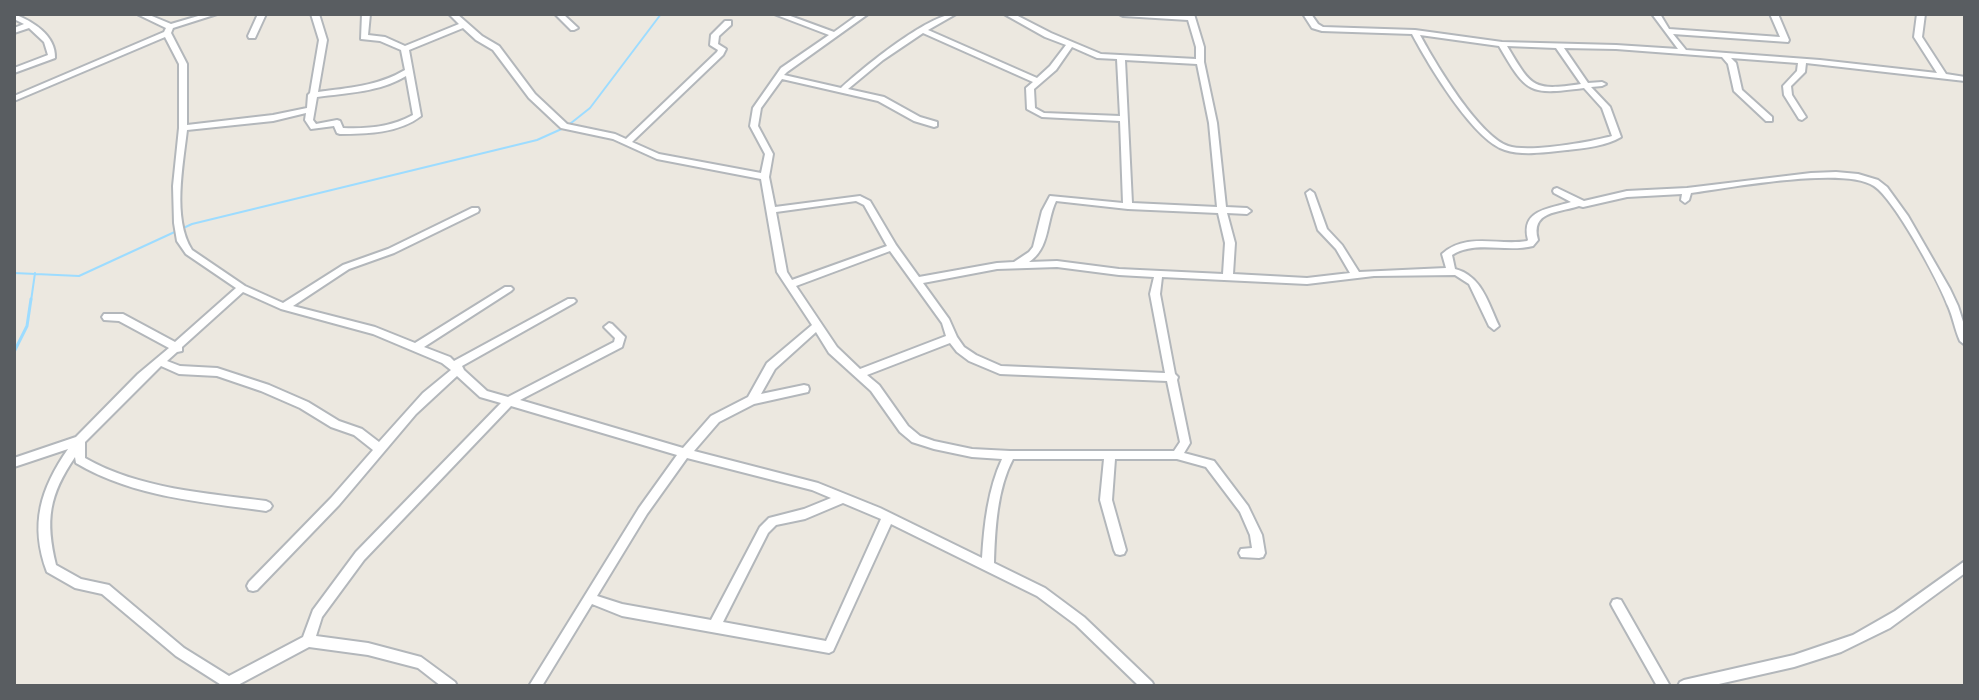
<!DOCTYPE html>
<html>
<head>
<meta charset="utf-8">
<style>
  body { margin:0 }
  #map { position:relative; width:1979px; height:700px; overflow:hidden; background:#ece8e0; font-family:Inter,sans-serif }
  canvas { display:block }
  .frame { position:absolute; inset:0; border:16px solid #595d61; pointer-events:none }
</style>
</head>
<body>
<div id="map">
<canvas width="1979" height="700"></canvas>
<div class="frame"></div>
</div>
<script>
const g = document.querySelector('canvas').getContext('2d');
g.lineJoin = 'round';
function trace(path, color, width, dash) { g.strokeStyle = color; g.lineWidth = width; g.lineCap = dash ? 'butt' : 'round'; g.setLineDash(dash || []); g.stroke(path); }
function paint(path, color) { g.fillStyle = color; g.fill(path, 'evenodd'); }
const streamFar1 = new Path2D(`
  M14 273 79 276 192 224 537 140 566 127 590 108 661 14
  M31 301 35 273`);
const stream = new Path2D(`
  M14 352 27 326 31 299`);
const street = new Path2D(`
  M14 14C32 21 56 35 55 58L14 73V68L48 55 44 42 29 28 14 33V28L24 24 14 19Z
  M137 14H147L171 24 205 14H217L173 28 171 33 187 64V125L273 115 307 108 308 95 310 93 319 40 311 14H319L327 40 318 92C348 88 378 86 405 70L401 50 380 41 361 39 362 14H370L368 35 385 37 405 46 459 24 449 14H457L482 36 499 46 535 94 567 124 615 134 626 139 717 52 718 50 710 45 711 35 725 21H731V25L719 36 718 44 726 49 723 55 632 142 659 154 761 173 765 154 750 126 753 108 781 68 829 35 774 14H785L834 32 859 14H868L787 72 784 75 841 88C863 68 928 14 956 14L928 30 1037 78 1050 66 1066 45 1045 37 1004 14H1014L1051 33 1101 54 1196 59V47L1188 20 1123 16 1119 14 1187 16 1186 14H1194L1204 47V62L1217 123 1226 207 1247 208 1251 211 1247 214 1227 213 1235 243 1233 274 1307 278 1350 273 1336 249 1318 230 1306 193 1310 190 1314 193 1327 229 1342 245 1359 272 1446 268 1442 254C1467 232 1498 246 1527 241L1528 240C1520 209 1550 209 1571 202L1554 193 1553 191 1554 189 1557 188 1584 201 1627 191 1687 188 1811 173 1836 172 1858 174 1878 180 1887 187 1908 216 1950 289 1958 306 1965 328V345L1960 341C1955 330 1953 317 1948 306 1938 280 1895 200 1874 186 1844 166 1728 188 1691 193L1689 200 1685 203 1681 200 1682 194 1627 197 1583 207 1579 206C1558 213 1530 211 1538 240L1533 246C1505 253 1477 240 1452 255L1455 269C1482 276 1488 303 1499 326L1494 330 1489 326 1469 284 1455 275 1374 276 1307 284 1162 277 1160 294 1175 374 1178 377 1177 380 1190 443 1184 453 1214 461 1248 506 1262 535 1265 553 1263 557 1259 558 1241 557 1239 553 1241 549 1252 548 1250 535 1240 512 1206 467 1177 459H1115L1112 500 1126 550 1124 554 1120 555 1116 554 1114 550 1100 500 1104 459H1013C997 489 995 530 994 563L1045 588 1084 617 1152 682 1154 686H1139L1076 625 1037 596 891 524 833 651 829 653 622 616 592 604 542 686H529L639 508 677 455 511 406 364 560 322 617 316 636 368 643 421 657 455 682 457 686H441L418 668 368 655 309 647 236 686H223L176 656 102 594 75 588 47 572C29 524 41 488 68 449L14 467V458L76 437 138 374 169 348 119 321 104 320 102 317 104 314H123L175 342 236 288 186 254 177 241 174 223 173 186 179 128V64L165 37 14 101V96L164 32 166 28ZM463 28 476 40 493 50 529 98 561 128 613 139 657 159 761 179 777 272 812 325 767 363 748 397 711 416 683 448 520 400 622 347 625 337 612 324 609 323 604 327 615 338 614 342 508 397 487 391 464 370 462 366 574 303 576 301 574 299H568L454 361 450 357 424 347 511 291 513 289 511 287H505L415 343 375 327 293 306 349 269 394 253 478 212 479 210 478 208H472L388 249 343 265 283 303 245 286 192 250C172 219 183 165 187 130L273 121 306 113 305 120 311 129 334 126 337 133 340 134C367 134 399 133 421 116L409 50ZM923 33 1033 82 1026 88 1027 109 1042 117 1120 121 1123 203 1050 196 1042 211 1033 247 1029 252 1014 262 997 263 919 277 896 245 870 201 860 196 775 207 769 177 773 154 758 126 761 108 782 79 878 101 914 121 934 127 937 126V122L920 117 884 97 848 89 883 60ZM1072 47 1097 58 1117 59 1120 116 1044 113 1035 108 1034 89 1056 70ZM1125 60 1197 64 1209 123 1217 207 1132 203ZM406 76 413 115C391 127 368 129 343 128L340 121 337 120 316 124 313 120 317 97C347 93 380 92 406 76ZM856 201 864 205 887 246 792 280 787 272 776 212ZM1056 201 1128 209 1218 213 1225 243 1223 274 1119 269 1057 261 1029 262C1050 248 1046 222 1056 201ZM890 251 942 323 946 336 860 369 837 347 796 286ZM1057 267 1119 275 1154 277 1150 294 1165 373 1001 366 976 355 964 347 957 337 949 319 923 283 997 269ZM243 292 281 309 373 334 442 363 451 370 423 393 379 442 362 429 339 421 308 402 269 385 217 368 180 366 167 361 177 352 182 351V347ZM816 332 829 353 871 391 900 432 912 442 934 449 972 457 1002 459C988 489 984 525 982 558L880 508 818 483 694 451 719 422 754 404 808 392 809 389 808 386 804 385 761 394 775 369ZM950 343 957 352 969 361 1000 374 1167 381 1180 442 1174 451H1010L972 449 934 441 920 436 908 426 879 385 867 375ZM161 366 179 374 217 376 261 391 300 408 331 427 354 435 373 450 331 498 249 582 247 586 249 590 253 591 257 590 339 505 416 414 457 376 480 397 501 403 356 552 313 610 303 637 229 676 184 648 109 585 81 579 56 565C45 520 49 495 75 457L76 463C133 497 202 502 266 511L270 509 272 506 270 503 266 501C206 493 139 489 85 458V442ZM687 458 812 490 831 498 804 509 769 518 760 527 711 620 622 604 597 596 647 514ZM843 503 881 519 826 641 723 622 768 533 776 525 805 519Z
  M258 14H266L255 38H249L248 36Z
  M555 14H563L578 28 574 30H571Z
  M1303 14H1311L1318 24 1323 27 1415 30 1502 42 1616 45 1678 49 1652 14H1660L1669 29 1780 37 1770 14H1778L1789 40 1788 42 1673 34 1686 50 1820 60 1937 73 1914 37 1917 14H1925L1922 37 1946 74 1965 77V81L1806 63 1805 72 1791 86 1792 95 1806 117 1802 120 1799 119 1784 95 1783 86 1797 71 1798 63 1731 58 1736 63 1742 90 1772 117V121H1766L1734 91 1728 64 1722 57 1616 49 1564 48 1588 83 1602 82 1606 84 1602 86 1591 87 1610 107 1621 137C1606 146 1585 148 1567 150 1548 152 1523 156 1505 150 1473 140 1428 64 1412 34L1322 31 1312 28ZM1420 35 1499 46C1527 94 1529 95 1584 88L1602 108 1612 136C1591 142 1528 153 1508 146 1478 135 1435 63 1420 35ZM1507 46 1556 48 1581 84C1533 91 1532 88 1507 46Z
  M1965 561V573L1890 628 1841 652 1794 667 1710 686H1678L1680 682 1684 680 1794 655 1853 635 1895 611Z
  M1617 599 1621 600 1670 686H1657L1613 608 1611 604 1613 600Z`);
trace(streamFar1, '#9ddcff', 2);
trace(stream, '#9ddcff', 3);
trace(street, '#b3b7bb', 4);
paint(street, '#fff');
</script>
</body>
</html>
